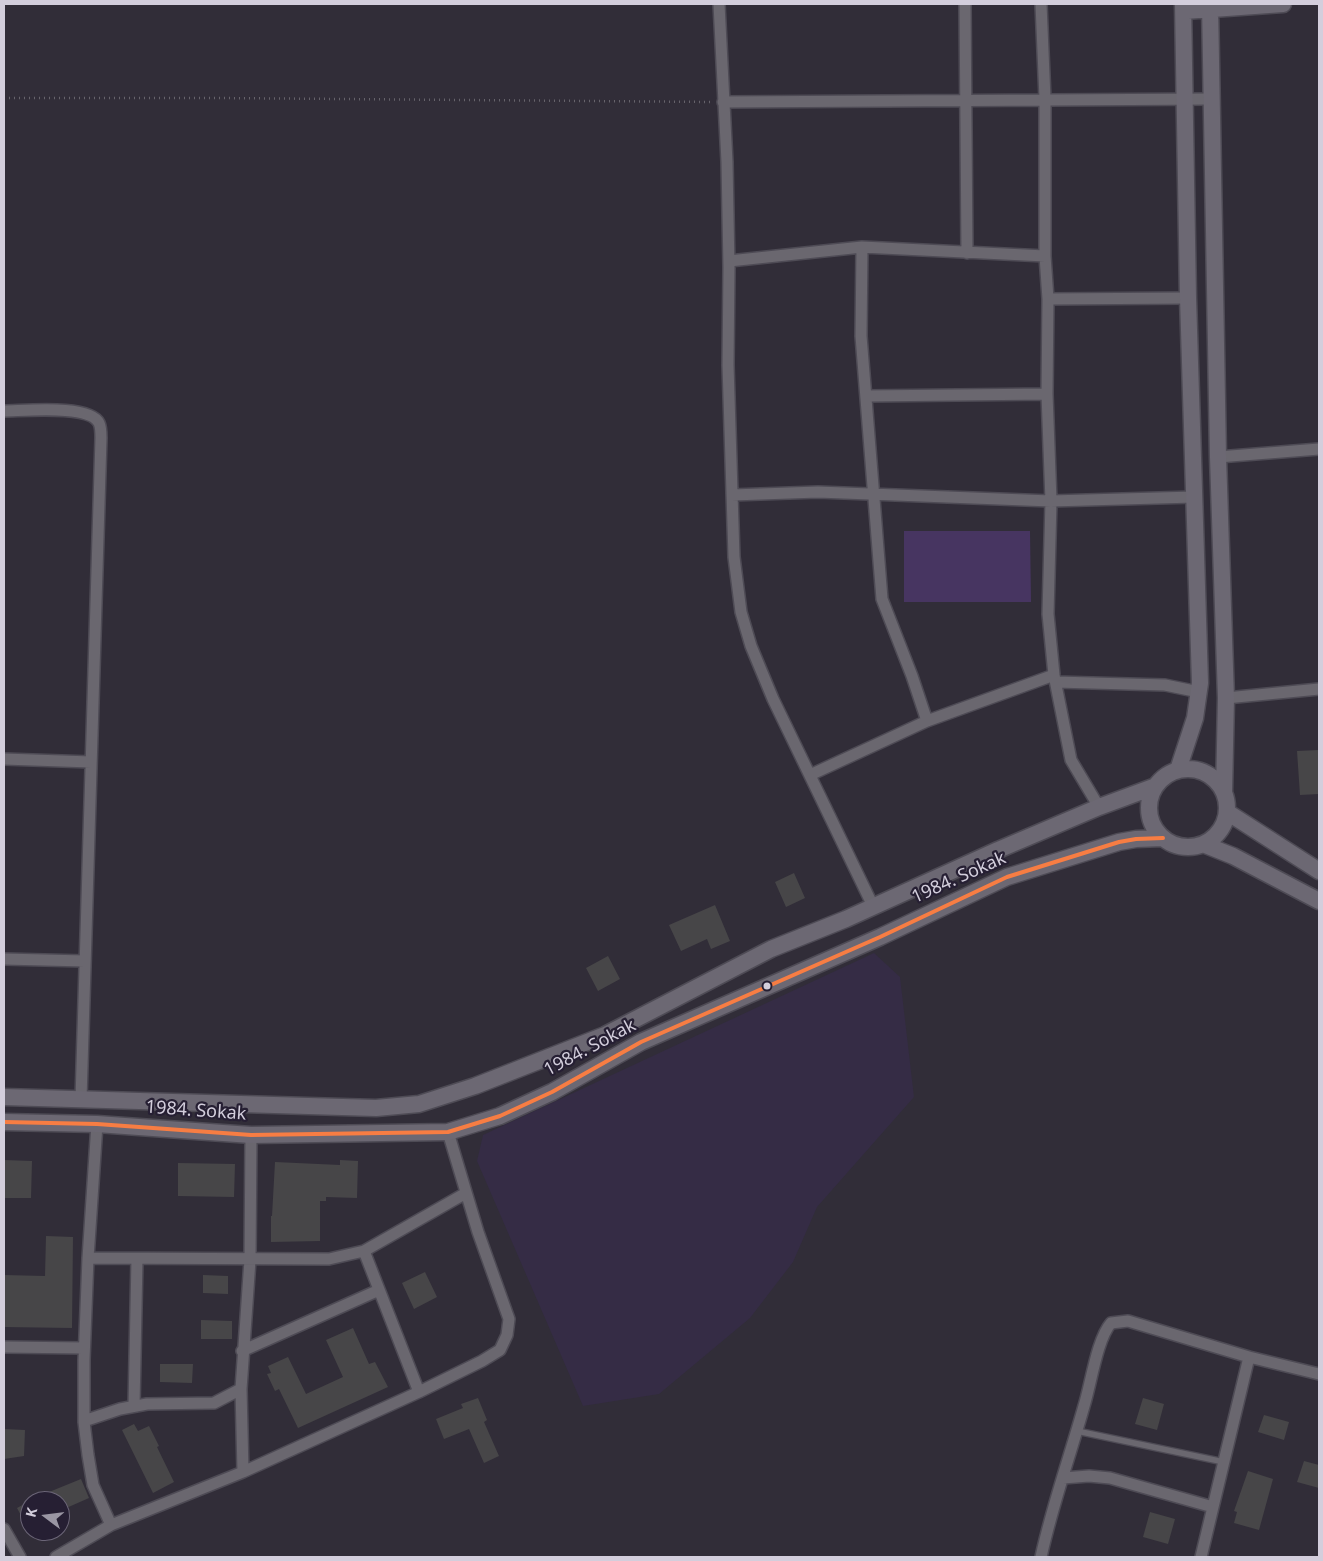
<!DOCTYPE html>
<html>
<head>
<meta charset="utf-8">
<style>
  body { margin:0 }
  #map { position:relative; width:1323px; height:1561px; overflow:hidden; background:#312d38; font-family:"Noto Sans",sans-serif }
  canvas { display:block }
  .frame { position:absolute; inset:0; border:5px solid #d3cedc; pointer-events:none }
  .north { position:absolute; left:20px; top:1491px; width:50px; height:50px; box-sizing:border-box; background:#261f33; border:1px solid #6b6577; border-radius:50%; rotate:285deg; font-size:14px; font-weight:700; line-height:20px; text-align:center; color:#d3cedc }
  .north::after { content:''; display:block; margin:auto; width:18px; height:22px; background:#9a96a3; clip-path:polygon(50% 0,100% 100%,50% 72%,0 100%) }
</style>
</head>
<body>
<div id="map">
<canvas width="1323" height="1561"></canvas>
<div class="frame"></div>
<div class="north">K</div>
</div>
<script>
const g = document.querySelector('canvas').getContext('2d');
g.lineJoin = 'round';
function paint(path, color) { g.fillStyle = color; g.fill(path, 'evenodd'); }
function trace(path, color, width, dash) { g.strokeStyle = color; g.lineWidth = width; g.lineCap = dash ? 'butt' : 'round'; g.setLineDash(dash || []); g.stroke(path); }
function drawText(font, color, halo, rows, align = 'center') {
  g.font = font + ' "Noto Sans",sans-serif'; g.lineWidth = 4.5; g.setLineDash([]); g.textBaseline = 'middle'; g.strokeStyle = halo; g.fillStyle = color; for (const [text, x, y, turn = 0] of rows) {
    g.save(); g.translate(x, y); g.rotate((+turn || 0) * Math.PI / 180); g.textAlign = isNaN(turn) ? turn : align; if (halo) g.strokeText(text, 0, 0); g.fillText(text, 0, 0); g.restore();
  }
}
const built = new Path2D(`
  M874 953 900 977 914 1097 817 1207 793 1262 750 1318 659 1394 583 1406 477 1161 483 1135Z`);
const green = new Path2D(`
  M904 531H1030L1031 602H904Z`);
const building = new Path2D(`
  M1319 750V794L1300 795 1297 751Z
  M794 873 805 898 786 907 775 882Z
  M715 905 730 941 711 949 707 939 681 951 669 925Z
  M608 956 620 979 598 991 586 968Z
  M4 1160 32 1161 31 1198H4Z
  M340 1160 358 1161 357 1198 326 1197V1201H320V1241L271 1242V1216H272L275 1162 340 1165Z
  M178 1163 235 1164 234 1197 178 1196Z
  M46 1236 73 1237 72 1328 4 1327V1275L45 1276Z
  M425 1272 437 1297 414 1309 402 1283Z
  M203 1275 228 1276V1294L203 1293Z
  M201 1320 232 1321V1339H201Z
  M353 1328 369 1364 375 1362 388 1387 298 1428 279 1389 275 1391 267 1374 271 1373 268 1366 288 1357 306 1394 343 1377 326 1340Z
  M160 1364H193L192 1383 160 1382Z
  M478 1398 487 1420 484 1422 499 1456 484 1463 469 1429 444 1439 436 1419 463 1408 461 1404Z
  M1143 1398 1164 1404 1157 1430 1135 1424Z
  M1264 1415 1289 1422 1284 1440 1258 1432Z
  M134 1424 138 1431 149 1426 159 1446 157 1447 174 1482 153 1493 122 1430Z
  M4 1429 25 1430 24 1456 4 1459Z
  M1304 1461 1319 1465V1488L1297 1482Z
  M1248 1471 1273 1479 1259 1530 1234 1523 1237 1512 1234 1511Z
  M81 1479 89 1498 64 1509 61 1501H30V1532L17 1508 30 1501H27Z
  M1150 1512 1175 1519 1168 1544 1143 1537Z`);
const path = new Path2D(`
  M4 98H217L712 102`);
const lane = new Path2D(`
  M1077 1431 1224 1462`);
const street = new Path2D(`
  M719 4 727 162 729 268 728 365 734 557 741 612 751 646 773 699 873 906
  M965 4 967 253
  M1041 4 1045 99V256L1048 299 1047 394 1051 501 1048 614 1054 675 1071 760 1099 807
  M723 102 1212 99
  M862 247 861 336 882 599 912 676 927 721
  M729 261 862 247 1045 256
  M1048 299 1188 298
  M867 396 1047 394
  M4 411C23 411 90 404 99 423 101 427 101 433 101 438L81 1099
  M1218 457 1319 449
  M732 495 818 492 1051 501 1194 497
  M1056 682 1165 685 1199 692
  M1226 698 1319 689
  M4 759 91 762
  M810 775 927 721 1054 675
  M4 959 85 961
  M97 1124 88 1258 84 1360V1422L88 1455 93 1485 111 1525 243 1472 419 1392 482 1361 500 1350 507 1335 509 1319 478 1232 448 1132
  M364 1251 419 1392
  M88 1258 329 1259 364 1251 466 1193
  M4 1347 84 1348
  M242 1351 379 1290
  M134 1406 137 1259
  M84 1421 120 1409 147 1404 214 1403 241 1389
  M243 1472 241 1389 250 1260 251 1135
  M1063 1478 1089 1476 1110 1478 1213 1507
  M4 1529 20 1557
  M56 1557 111 1525
  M1041 1557C1052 1506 1070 1456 1084 1406 1091 1384 1097 1339 1111 1323L1128 1321 1249 1357
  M1201 1557 1249 1357 1319 1374`);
const secondary = new Path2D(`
  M1210 4 1218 457 1226 698 1224 793
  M1184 11 1283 4
  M1149 808a39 39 0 1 1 78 0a39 39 0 1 1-78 0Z
  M1178 770 1195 718 1200 683 1188 298 1183 4
  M1227 812 1319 871
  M1203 844 1233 856 1319 901
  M4 1097 376 1108 419 1104 475 1086 605 1035 771 949 846 919 998 850 1099 807 1156 786
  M4 1122 97 1124 251 1135 448 1132 500 1116 552 1092 641 1042 880 937 1007 877 1119 842 1136 839 1163 838`);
const bus1 = new Path2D(`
  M4 1122 97 1124 251 1135 448 1132 500 1116 552 1092 641 1042 880 937 1007 877 1119 842 1136 839 1163 838`);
const markers = [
  [767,986,4.5,"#d3cedc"]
];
const streetNames = [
  ["1984. Sokak",959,878,-24],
  ["1984. Sokak",590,1048,-28],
  ["1984. Sokak",196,1111,4]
];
paint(built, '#352c45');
paint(green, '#473561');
paint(building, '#474648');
trace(lane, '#4e4b55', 8);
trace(street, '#4e4b55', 14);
trace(secondary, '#4e4b55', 19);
trace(path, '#66636b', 2.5, [1, 4]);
trace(lane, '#6a676f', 5.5);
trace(street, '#6a676f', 11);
trace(secondary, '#6c6873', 16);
trace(bus1, '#f77d43', 4);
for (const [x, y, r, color] of markers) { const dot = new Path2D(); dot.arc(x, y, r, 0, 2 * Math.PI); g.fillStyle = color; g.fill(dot); trace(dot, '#261f33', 2); }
drawText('18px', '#d3cedc', '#261f33', streetNames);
</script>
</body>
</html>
